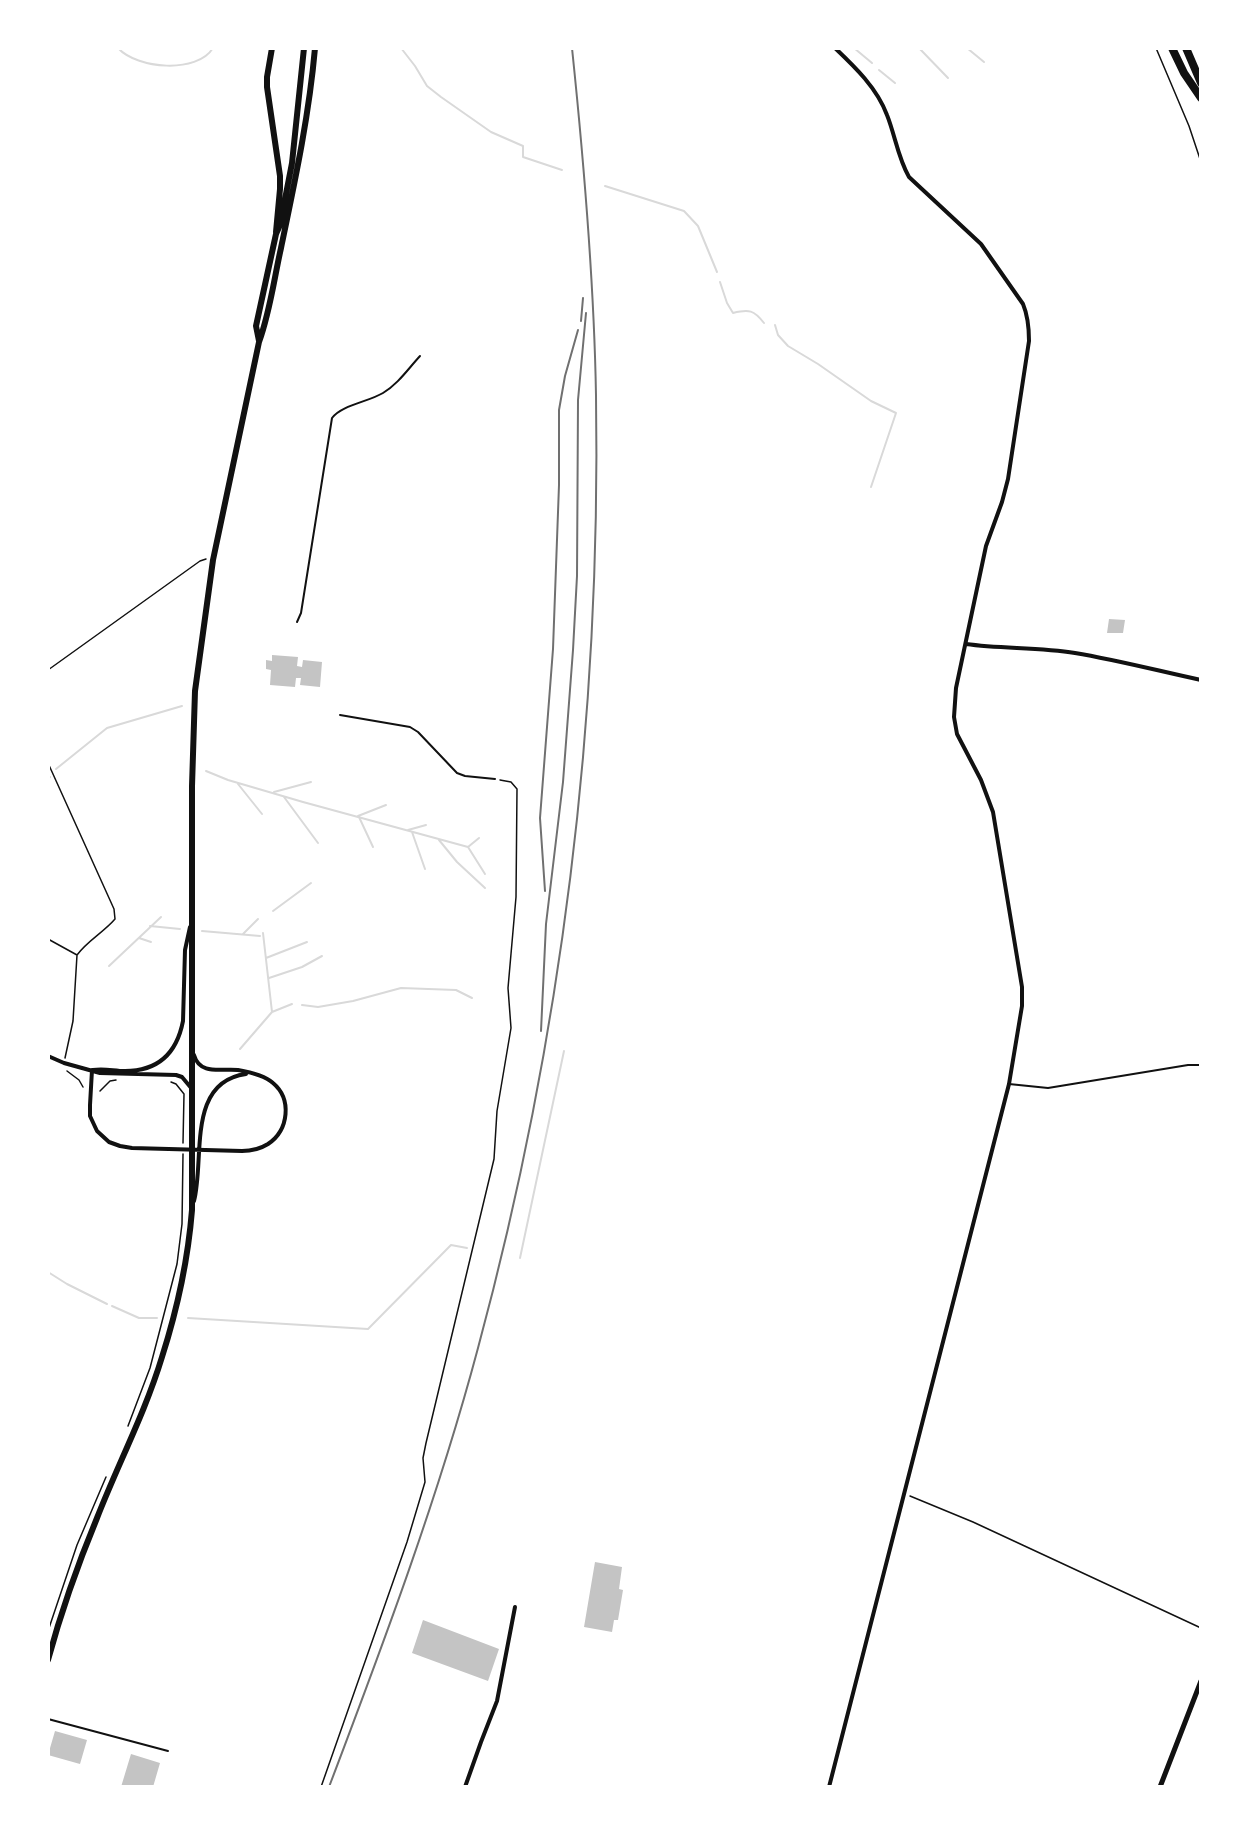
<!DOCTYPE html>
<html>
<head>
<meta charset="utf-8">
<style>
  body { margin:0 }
  #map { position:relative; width:1249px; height:1835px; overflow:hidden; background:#fff; font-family:Manrope,sans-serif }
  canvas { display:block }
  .frame { position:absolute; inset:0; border:50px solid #fff; pointer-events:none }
</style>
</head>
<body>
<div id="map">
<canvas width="1249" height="1835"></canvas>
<div class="frame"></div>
</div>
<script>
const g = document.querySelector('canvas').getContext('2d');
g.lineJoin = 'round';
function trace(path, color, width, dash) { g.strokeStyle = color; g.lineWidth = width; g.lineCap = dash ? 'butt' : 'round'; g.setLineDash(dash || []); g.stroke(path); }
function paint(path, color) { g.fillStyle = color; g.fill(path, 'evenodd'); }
const stream = new Path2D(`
  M118 48C137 69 197 74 213 48
  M401 48 415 66 427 86 441 97 491 132 523 146V157L562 170
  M854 48 872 63
  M919 48 948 78
  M967 48 984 62
  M879 70 895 83
  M605 186 684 211 698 226 717 272
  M720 282 727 303 733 313C749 309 754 310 764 323
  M775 325 778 335 788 346 818 364 871 401 896 413 871 487
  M56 769 107 728 182 706
  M206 771 228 780 303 802 468 847 485 874
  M48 779 50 777
  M238 784 262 814
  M274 792 311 782
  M284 797 318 843
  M358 816 386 805
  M359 817 373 847
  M408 830 426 825
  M412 832 425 869
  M439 840 457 862 485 888
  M468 847 479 838
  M273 911 311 883
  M150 926 180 929
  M202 931 260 936
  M263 933 272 1012
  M243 934 258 919
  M139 938 151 942
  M266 958 307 942
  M109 966 161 917
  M269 978 302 967 322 956
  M302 1005 318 1007 353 1001 401 988 456 990 472 998
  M240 1049 272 1012 292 1004
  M520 1258 564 1051
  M48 1272 67 1284 107 1304
  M112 1306 139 1318H157
  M188 1318 368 1329 451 1245 467 1248`);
const building = new Path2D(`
  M1109 619 1125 620 1123 633H1107Z
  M272 655 298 657 297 666 302 667 303 660 322 662 320 687 300 685 301 678H296L295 687 270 685 271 670 266 669V660L272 661Z
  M595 1562 622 1567 619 1589 623 1590 618 1620H614L612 1632 584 1627Z
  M423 1620 499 1649 488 1681 412 1653Z
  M55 1731 87 1740 80 1764 48 1755Z
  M131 1754 160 1763 153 1787H121Z`);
const path = new Path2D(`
  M1156 48 1189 126 1201 162
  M48 670 200 561 206 559
  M48 763 114 909 115 919C104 932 87 941 77 955
  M48 939 77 955 73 1021 65 1058
  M67 1071 79 1080 83 1087
  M171 1082 176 1084 184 1094 183 1143
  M100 1091 110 1081 116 1080
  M128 1426 150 1368 177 1264 182 1224 183 1154
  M910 1496 973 1522 1201 1628
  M48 1631 77 1545 106 1477
  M321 1787 407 1542 425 1482 423 1458 426 1443 494 1159 497 1111 511 1028 508 988 516 897 517 789 511 782 500 780`);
const service = new Path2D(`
  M297 622 301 613 332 418C342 405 368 402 383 393 398 384 408 369 420 356
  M340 715 410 727 418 732 457 773 465 776 495 779
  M1009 1084 1048 1088 1188 1065H1201
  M48 1719 168 1751`);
const minor = new Path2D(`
  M966 644C1002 649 1039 647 1075 653 1117 660 1159 671 1201 680
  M48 1056 64 1063 100 1073 176 1075 182 1077 192 1089
  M92 1070 90 1105V1116L97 1131 109 1142 120 1146 132 1148 242 1151C251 1151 260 1149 268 1144 289 1130 292 1099 273 1083 264 1075 250 1072 238 1070 222 1068 200 1076 194 1055
  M93 1070C104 1068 114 1071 125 1071 159 1071 177 1052 183 1021L185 950 190 927
  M194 1201C205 1159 186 1082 246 1074
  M465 1787 481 1742 497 1701 515 1607
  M829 1787 1009 1084 1022 1006V987L993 812 981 780 957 734 954 717 956 688 986 546 1002 502 1008 479 1029 341C1029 327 1028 316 1023 304L981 244 909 177C898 158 895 135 887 115 877 88 855 67 835 48`);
const tertiary = new Path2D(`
  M1160 1787 1201 1681`);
const secondary = new Path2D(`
  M272 48 267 77V87L280 176V189L276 232
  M259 341 256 326 276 234 280 225 292 163 304 48
  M48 1660C61 1612 78 1564 97 1518 118 1464 145 1413 162 1357 177 1310 188 1260 192 1210V786L195 691 213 560 259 342C270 312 274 279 281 248 295 181 309 116 315 48`);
const motorway = new Path2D(`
  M1172 48 1184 73 1201 98
  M1186 48 1201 83`);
const rail = new Path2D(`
  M581 321 583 298
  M545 891 540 818 553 649 559 485V410L565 376 578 330
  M541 1031 546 924 563 782 573 650 577 576 578 400 586 313
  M329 1787C384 1642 438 1498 478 1348 562 1037 601 717 596 395 594 279 584 163 572 48`);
trace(stream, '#d9d9d9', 2);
paint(building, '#c4c4c4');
trace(path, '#111', 1.5);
trace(service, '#111', 2);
trace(minor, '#111', 4);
trace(tertiary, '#111', 5);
trace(secondary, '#111', 6);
trace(motorway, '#111', 8);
trace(rail, '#707070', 2);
</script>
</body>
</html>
